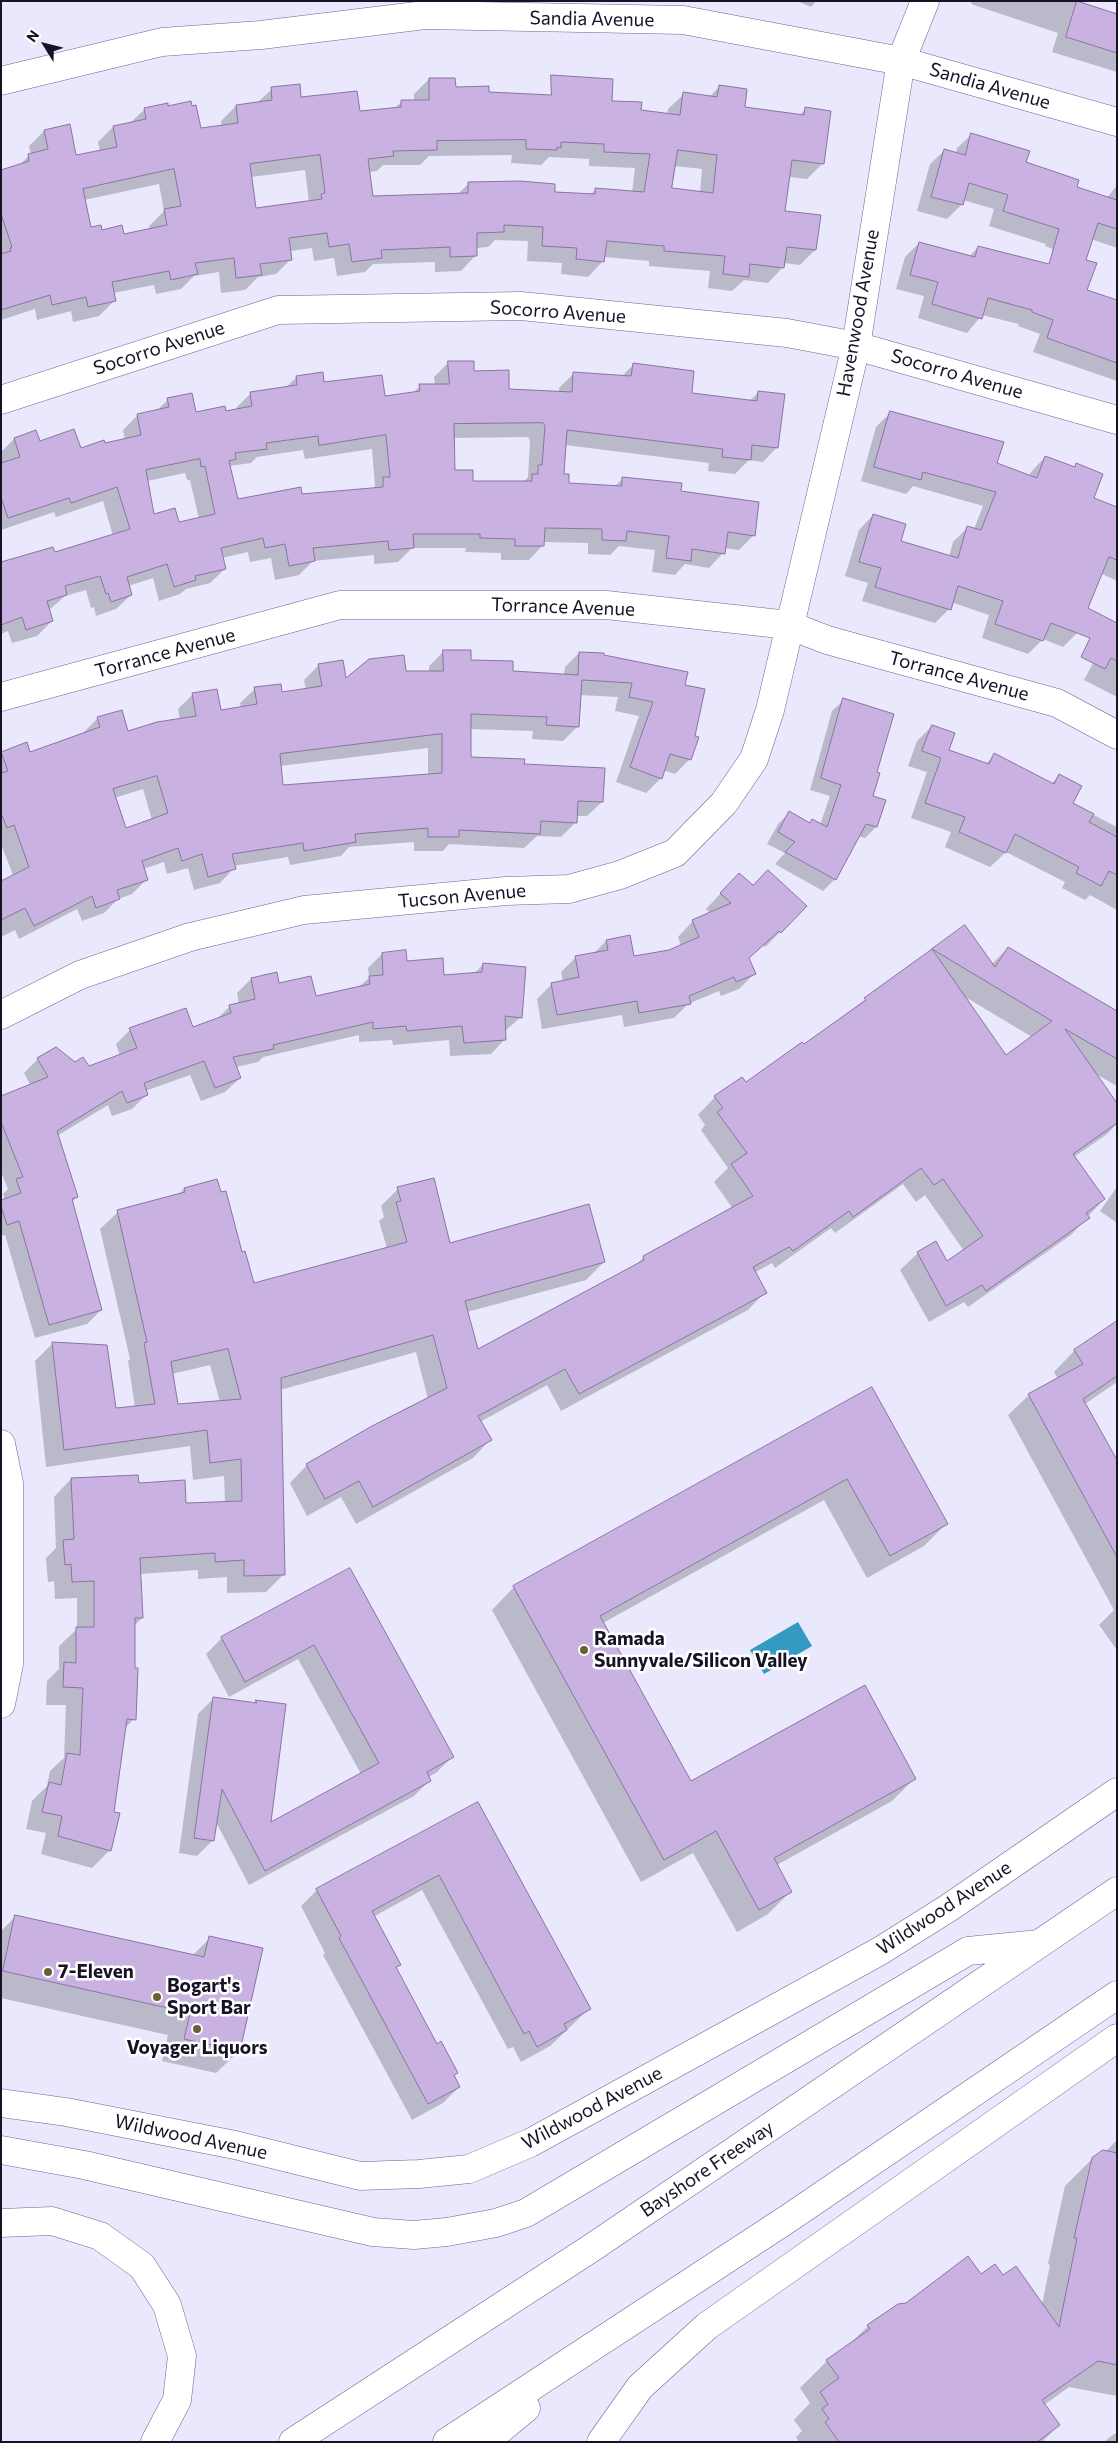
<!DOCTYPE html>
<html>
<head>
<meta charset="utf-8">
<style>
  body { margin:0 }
  #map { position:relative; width:1118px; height:2443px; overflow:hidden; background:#e9e8fd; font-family:Commissioner,sans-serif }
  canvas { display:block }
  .frame { position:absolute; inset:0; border:2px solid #151325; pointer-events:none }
  .north { position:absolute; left:20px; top:20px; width:50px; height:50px; -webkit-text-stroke:4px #fff; paint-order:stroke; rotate:306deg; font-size:14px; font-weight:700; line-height:20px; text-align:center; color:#151325 }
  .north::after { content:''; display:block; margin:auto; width:18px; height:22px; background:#151325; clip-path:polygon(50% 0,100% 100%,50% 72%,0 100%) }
</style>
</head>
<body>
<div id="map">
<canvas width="1118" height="2443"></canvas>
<div class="frame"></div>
<div class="north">N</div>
</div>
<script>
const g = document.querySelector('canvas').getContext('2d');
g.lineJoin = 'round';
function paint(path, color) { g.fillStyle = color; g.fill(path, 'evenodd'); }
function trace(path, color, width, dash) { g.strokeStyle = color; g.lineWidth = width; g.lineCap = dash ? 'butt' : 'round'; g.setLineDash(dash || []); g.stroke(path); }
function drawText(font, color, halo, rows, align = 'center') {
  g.font = font + ' Commissioner,sans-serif'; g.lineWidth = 5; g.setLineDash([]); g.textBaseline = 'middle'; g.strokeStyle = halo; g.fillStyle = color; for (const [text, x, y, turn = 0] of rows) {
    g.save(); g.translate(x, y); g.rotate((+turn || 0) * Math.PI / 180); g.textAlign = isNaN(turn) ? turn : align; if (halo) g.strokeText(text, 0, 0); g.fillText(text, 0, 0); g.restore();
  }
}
const water = new Path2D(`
  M798 1622 812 1646 764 1674 750 1650Z`);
const shadow = new Path2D(`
  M797 1H816L811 7Z
  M972 1H1082L1081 4 1113 14 1117 11V72L1052 52 1058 33 971 4Z
  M429 79 454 88 488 94 611 102 640 111 667 115 668 109 684 94 709 97 719 87 744 108 799 116 805 109 830 112 822 164 807 179 789 177 784 212 815 250 800 265 784 263 783 267 768 283 744 280 732 291 708 288 710 271 649 266V261L604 257 603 261 588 277 561 274 562 263 527 261 528 241 495 240 488 247 476 248V255L461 271 435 272V262L373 264 365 272 337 276 334 258 314 261 312 248 290 251 291 259 276 274 258 277 245 290 221 293 219 272 194 276 181 289 156 294 154 285 113 293 114 301 99 316 73 322 71 311 37 320 35 309 1 320V172L17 167 31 154 29 146 44 131 75 157 100 152 98 142 113 127 130 123 144 110 167 105V108L200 129 222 126 221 121 236 106 257 103 272 89 300 99 358 113 394 109 402 101H414V94ZM512 155 511 163 541 165 549 157 589 159V166L635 168 632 192 596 189 590 195 468 184 457 195 372 197 368 172 377 171 383 165H420L429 156ZM674 166 702 169 700 193 671 189ZM305 170 309 202 255 210 251 177ZM159 184 164 211 149 226 150 230 123 236 90 228 84 200Z
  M972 134 1075 188 1107 198 1117 185V248L1091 239 1076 258 1045 246 1046 244 989 226 994 209 963 200 962 204 947 219 917 211 930 164 945 150 956 153 957 148Z
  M919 243 969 257 978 247 1117 302V381L1033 352 1040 334 1018 326 1019 324 982 315 967 333 918 318 924 296 896 289 905 257Z
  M449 362 508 390 559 392V388L573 374 621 377 633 365 690 394 749 401 759 392 777 447 763 462 749 460 735 474 708 471 709 463 565 445 562 476 568 484 614 487 623 478 680 492 754 535 739 550 724 548 723 553 709 568 685 564 675 575 652 572 655 550 619 546 610 555 588 554V543L543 542V545L529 560H501V553L465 552 466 548H412L398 562 374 564V555L313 561 299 575 275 580 271 558 250 562 248 552 222 558 225 569 210 583 186 589 180 594 159 601 153 578 128 586 131 595 116 609 96 616 94 607 91 608 86 590 65 596 49 610 52 621 37 636 12 643 8 631 1 634V567L113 536 103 501 56 517 54 512 1 530V452L14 439 36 432 39 442 80 450 125 440 123 430 138 415 156 411 168 400 195 413 236 410V408L251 393 285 388 297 377 383 397 412 394 420 386 435 385 434 377ZM528 437 530 441 528 477 524 482H471L454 471 453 438ZM372 449 375 486 373 489 237 500 229 466 251 463 257 457 303 450 305 459ZM185 473 187 480H190L199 519 178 524 153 515 147 481Z
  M890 413 996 464 1029 477 1031 472 1045 457 1073 468 1076 465 1092 498 1117 508V581L1004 528 1077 633 1063 647 1043 639 1028 654 982 638 989 615 951 602 949 609 935 623 862 601 868 583 845 576 859 530 873 515 900 542 949 557 953 542 967 528 974 529 983 506 913 486 906 494 861 481 876 427Z
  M1117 619V697L1084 680Z
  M444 651 512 672 564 675 565 667 579 653 602 656 684 686 694 737 697 738 689 760 675 774 663 770 661 778 646 793 616 782 639 716 615 711 618 697 580 695 578 726 563 741 532 739 533 731 469 729V758L523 765 602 802 587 816H576V822L561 837 537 836 524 848 449 844 443 851H414V842L349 847 341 856 290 865 288 857 233 866 234 868 220 883 194 890 188 868 167 874 164 862 143 869 146 880 132 894 118 899 104 913 82 921 77 909 19 939 15 930 1 937V882L13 875 1 844V753L26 744 29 753 83 733 98 718 127 732 180 720 178 709 192 695 220 712 241 708 240 703 255 689 281 694 306 690 304 680 319 665 345 680 405 673H429V666ZM428 748V775L282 786 280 766ZM143 789 152 820 125 830 114 798Z
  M844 700 875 773 871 797 876 827 865 838 858 836 835 879 823 891 775 864 785 853 767 844 778 824 789 813 810 824 820 825 830 796 810 790 832 711Z
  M932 726 948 751 986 764 994 755 1051 784 1059 776 1072 804 1117 827V910L1090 895 1085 900 1062 888 1065 882 1006 852 990 867 945 847 951 832 911 818 927 772 908 766 917 741Z
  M739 874 780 932 765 947 763 945 748 959 754 974 739 989 721 996 719 991 688 1004 674 1018 624 1027 622 1015 542 1029 537 999 552 984 563 982 561 972 576 957 593 954 606 941 633 957 670 951 681 946 678 937 693 921 711 914 706 909Z
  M1008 948 1117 1013V1086L1094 1073 1117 1106V1124L1107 1134 1074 1157 1104 1199 1071 1235 968 1307 964 1302 929 1322 900 1270 918 1253 946 1263 964 1251 925 1195 916 1202 903 1184 835 1233 831 1228 775 1268 772 1263 754 1273 765 1292 748 1310 561 1411 547 1385 480 1422 490 1440 473 1458 356 1524 341 1497 307 1516 290 1483 307 1465 428 1399 416 1352 280 1390 284 1574 266 1592 227 1593V1577L198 1579V1570L140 1574 142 1618 134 1626V1719L124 1729 112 1812 110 1850 92 1868 41 1854 46 1833 26 1829 32 1801 47 1786 50 1771 64 1758 66 1705H46L47 1681 59 1669V1646L77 1629V1598L55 1599 54 1581 48 1582 46 1558 56 1548 54 1497 71 1479 138 1484 185 1504 225 1502 224 1476 193 1480 190 1446 46 1467 35 1361 52 1344 114 1409 135 1407 128 1361 130 1359 100 1229 118 1212 179 1194 184 1189 241 1253 253 1285 387 1248 379 1221 384 1217 381 1206 398 1189 450 1244 588 1205 603 1263 586 1280 467 1312 477 1351 634 1267 644 1257 733 1209 714 1182 728 1168 701 1130 705 1125 698 1115 715 1097 746 1084 803 1046 933 949 992 964ZM962 995 1032 1037 1005 1056ZM210 1365 220 1402 177 1406 172 1374Z
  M382 954 443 976 474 974 483 964 521 1017 505 1031V1039L491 1054 450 1056 449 1040 393 1045 392 1040 359 1042V1035L263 1057 258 1062 236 1067 240 1078 225 1092 201 1101 190 1075 145 1091 146 1095 132 1109 112 1116 108 1105 57 1136 77 1197 71 1203 101 1310 87 1324 35 1338 5 1235 1 1236V1201L5 1200 3 1194 8 1189 1 1172V1097L31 1086 24 1073 38 1059 75 1063 88 1068 120 1056 116 1044 130 1030 192 1028 216 1020 230 1006 239 1004 237 993 251 979 278 984 315 998 359 987 369 978 368 968Z
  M1117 1187V1223L1100 1211Z
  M1117 1323V1382L1085 1404 1117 1463V1650L1099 1625 1114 1610 1008 1415 1029 1395 1058 1379 1054 1372 1074 1351Z
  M872 1389 946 1524 924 1546 867 1578 824 1500 603 1623 691 1783 915 1778 892 1801 777 1865 791 1891 768 1914 737 1932 693 1853 641 1882 492 1610 514 1587Z
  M350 1569 452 1757 436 1773 428 1777 430 1780 414 1796 249 1885 216 1822 213 1840 197 1856 179 1853 198 1714 214 1698 253 1704 256 1701 285 1705 269 1824 361 1774 298 1659 229 1697 206 1654 222 1638Z
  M477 1804 589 2009 550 2046 521 2062 513 2047 508 2049 422 1890 373 1917 399 1965 395 1969 437 2045 457 2072 453 2076 459 2087 443 2103 412 2120 323 1955 325 1953 301 1906 317 1890Z
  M16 1916 192 1956 210 1938 262 1949 239 2051 216 2073 162 2061 168 2035 1 1998V1931Z
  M1117 2140V2396L1069 2387 1044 2405 1059 2425 1042 2442H799L796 2437 802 2431 794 2420 810 2403 800 2388 827 2361 848 2346 868 2326 898 2306 981 2276H1002L1042 2305 1050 2265 1048 2264 1065 2186 1093 2158 1105 2152Z
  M1114 2434H1117V2442H1104Z`);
const building = new Path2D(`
  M1077 1 1117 14V53L1066 37Z
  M551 75 613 79 612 101 642 102 641 110 680 115 683 92 717 97 719 85 747 89 745 107 804 115 805 107 831 111 824 164 792 160 785 211 821 215 816 250 787 247 784 268 750 264 749 277 723 274 725 256 664 251V246L607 241 604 262 576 259 577 248 542 246 543 227 504 225V232L477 233V256L450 257V247L381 250 382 258 352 262 349 244 329 247 327 233 289 238 292 260 260 264 262 275 236 278 234 258 195 263 198 274 171 280 169 271 112 282 116 301 88 307 86 297 52 305 50 295 1 310V254L11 251 10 248 12 247 1 214V170L29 161 28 154 48 149 44 130 70 124 76 155 117 147 113 126 146 119 144 108 168 103V106L191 101 192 106 196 105 201 128 238 123 236 105 272 100 271 87 300 84 301 97 357 91 360 111 401 107V100H429V78H455L456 87 489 86V92L551 95ZM526 140V149L557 150V147L561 148V142L604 144V152L650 154 644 192 595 188V194L555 192V184L520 181 468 182V193L373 196 368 159 394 156 393 151 437 150V141ZM678 150 717 155 713 193 672 188ZM320 155 325 193 321 194 322 199 256 208 250 164ZM174 169 181 206 164 209 167 225 124 234 122 225 102 230 101 225 91 227 83 189Z
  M971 133 1030 151 1026 162 1079 180 1077 187 1117 200V229L1098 223 1086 260 1097 263 1087 290 1117 300V363L1047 338 1053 320 1032 312V310L988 298 982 319 932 304 938 282 910 275 919 242 975 257 978 246 1049 264 1059 229 1003 211 1008 195 969 183 963 205 931 197 944 149 965 155Z
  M448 361H474V371L509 370V389L572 392 573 372 631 376 633 363 694 371 692 393 757 401 758 391 785 394 778 448 752 445 751 460 722 457 723 449 567 430 564 474H569V483L622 486V477L682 483 681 491 759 502 755 536 728 532 725 554 692 549 691 561 666 558 669 536 627 531 626 541 602 540V529L545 528 544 546H515V539L480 538V534H413L414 548 389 550 388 541 313 548 315 561 289 566 285 544 265 548 263 538 221 548 226 569 195 576 196 580 174 587 167 564 127 577 132 595 111 602 108 593 106 594 100 576 65 586 67 595 47 601 53 621 26 630 22 617 1 625V562L53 547 55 552 130 529 117 487 71 503 69 498 8 518 1 497V463L20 457 14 438 36 430 40 441 74 429 81 448 104 440 105 443 141 435 137 414 169 407 167 398 192 393 196 412 225 406 226 411 252 406 250 392 297 385 296 376 323 372 324 382 382 375 385 396 420 391 419 384H449ZM543 423 545 426 542 465H538V474H532V481H473V470H455L454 424ZM386 435 390 477H383V487L302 494 301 487 238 499 229 461 236 459 235 453 267 449 266 443 318 436 319 445ZM200 459 201 467 205 466 215 514 179 522 175 508 154 514 146 470Z
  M890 411 1004 442 997 463 1037 478 1045 456 1075 467 1076 463 1103 474 1094 498 1117 507V560L1109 557 1088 608 1117 623V661L1111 658 1105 669 1081 657 1090 638 1051 623 1043 641 995 624 1003 601 958 586 951 610 875 587 881 568 859 562 873 514 906 524 901 541 958 558 967 526 981 530 996 492 923 472 921 480 874 467Z
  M443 650H471V660L513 661V671L578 675 579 652 604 653V655L688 672 685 685 705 689 695 736 699 737 691 760 670 754 662 779 630 767 653 702 629 697 632 683 582 680 579 727 546 725 547 717 471 714V757L525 759 524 764 605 768 603 802 578 801 577 823 541 821 540 834 459 830V837H428V828L355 834 356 842 304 851 303 843 232 854 236 869 208 877 202 854 182 861 178 848 142 861 148 880 117 890 120 899 96 908 92 896 34 926 25 908 1 920V881L29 867 14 825 7 828 1 813V773L8 771 1 752 27 742 30 752 100 727 97 717 122 710 128 731 157 722 196 716 192 693 217 689 221 710 257 704 254 687 281 684 282 692 322 686 318 664 343 660 346 678 369 659 404 655 406 671H443ZM442 734V773L283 785 280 754ZM157 776 168 813 126 828 113 789Z
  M843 698 894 714 877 772 880 773 873 796 886 800 877 827 866 824 836 880 785 852 795 842 778 832 789 811 810 823 812 819 827 827 841 785 821 778Z
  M932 725 955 733 949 750 989 764 994 753 1054 784 1059 774 1082 786 1073 803 1094 814 1089 822 1117 837V875L1109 871 1101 886 1076 873 1079 867 1015 834 1006 853 959 832 965 817 925 803 941 758 922 751Z
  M768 870 807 906 781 933 779 931 749 958 756 974 736 982 734 977 689 996 691 1004 639 1013 637 1001 557 1015 551 983 579 977 575 956 608 950 606 940 630 935 634 956 669 950 699 937 692 920 731 903 720 893 739 873 753 885Z
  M965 925 995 967 1008 947 1117 1011V1059L1065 1029 1117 1103V1123L1073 1154 1105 1199 1086 1213 1090 1218 986 1291 982 1285 946 1306 917 1252 936 1241 947 1261 983 1236 943 1179 934 1185 921 1168 853 1217 849 1211 793 1251 789 1247 753 1267 767 1293 579 1394 565 1369 478 1416 492 1440 373 1507 359 1481 325 1499 306 1464 372 1426 447 1388 433 1335 281 1378 285 1575 244 1576V1560L215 1562V1553L140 1558 143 1618H135V1668H138L136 1720 127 1719 114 1812 120 1813 111 1851 58 1836 62 1816 42 1812 49 1782 61 1785 67 1753 80 1755 83 1688 63 1687 64 1662 76 1663V1627H94V1581L72 1582 71 1564 65 1565 63 1540 74 1539 71 1478 138 1475 139 1483 185 1480 186 1503 242 1501 241 1459 210 1463 207 1430 64 1450 52 1342 107 1345 116 1408 155 1404 144 1343 147 1342 117 1210 185 1192 184 1188 217 1179 221 1192 226 1191 242 1252 245 1251 254 1283 407 1242 396 1202 401 1201 397 1187 434 1178 450 1243 589 1204 605 1262 465 1301 478 1349 644 1260 643 1256 753 1196 731 1164 747 1153 717 1112 723 1108 714 1096 742 1077 746 1082 802 1042 804 1044 866 1000 864 998 932 949 1006 1055 1052 1021 932 949ZM228 1349 241 1399 178 1404 171 1362Z
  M406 950 407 961 443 958 444 975 482 972 483 963 526 967 522 1018 505 1016 506 1040 464 1043 462 1026 407 1031 406 1026 373 1029V1022L273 1045 274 1049 233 1057 241 1078 215 1088 204 1061 144 1083 148 1095 127 1103 122 1091 57 1131 78 1197 72 1199 102 1310 49 1325 19 1221 7 1225 1 1206V1200L21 1193 16 1179 23 1177 1 1122V1096L48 1077 37 1058 56 1047 75 1062 83 1057 89 1066 137 1048 129 1028 186 1008 193 1027 231 1013 229 1005 255 999 251 978 277 972 279 983 311 976 316 996 370 984 369 976 383 975 382 953Z
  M1117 1321V1376L1083 1399 1117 1460V1557L1028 1394 1083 1364 1074 1350Z
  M872 1387 948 1524 890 1556 847 1479 600 1616 691 1781 865 1685 916 1779 774 1858 792 1892 759 1910 716 1831 664 1860 513 1586Z
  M350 1568 454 1757 427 1772 431 1781 265 1871 222 1789 214 1841 194 1838 213 1697 257 1703 255 1700 286 1704 271 1822 379 1763 314 1645 245 1682 221 1637Z
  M478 1802 591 2009 564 2024 567 2030 537 2047 529 2031 524 2034 439 1875 372 1911 401 1965 396 1967 437 2044 441 2041 458 2073 454 2075 460 2087 428 2104 339 1938 341 1936 316 1889Z
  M15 1915 204 1957 209 1936 263 1948 240 2051 184 2039 190 2013 3 1971Z
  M1103 2150 1117 2153V2365L1098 2361 1042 2400 1060 2425 1037 2442H839L825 2422 829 2419 822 2409 828 2404 820 2392 839 2378 826 2360 870 2329 867 2325 898 2304 906 2303 968 2256 981 2274 995 2264 1003 2275 1016 2266 1059 2327 1077 2238H1074L1092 2158Z`);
const street = new Path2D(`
  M1 81 162 42 261 35 425 15 683 20 901 61 1117 122
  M1 400 278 310 521 306 787 333 856 346 1117 420
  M1 697 340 605H606L789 625 827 640 1057 703 1117 735
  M1 1015 80 975 190 937 304 910 506 891 569 889 620 875 675 853 724 803 754 759 770 710 856 346 901 61 925 1
  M1 1444 9 1483V1664L1 1704`);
const secondary = new Path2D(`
  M1 2103 66 2112 235 2145 360 2176 419 2174 469 2169 530 2143 880 1951 950 1907 1117 1792`);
const highway = new Path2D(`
  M1 2150 84 2165 373 2232 414 2235 447 2232 496 2223 526 2213 968 1951 1039 1944
  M1 2223 52 2221 100 2236 142 2266 167 2305 182 2356 177 2400 155 2442
  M293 2442 593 2247 1117 1891
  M447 2442 789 2218 1117 1995
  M485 2442 526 2408
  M601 2442 640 2387 707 2326 1117 2038`);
const markers = [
  [584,1650,5,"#64632f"],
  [48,1972,5,"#64632f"],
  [157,1997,5,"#64632f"],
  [197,2029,5,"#64632f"]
];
const streetNames = [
  ["Sandia Avenue",592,19,1],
  ["Sandia Avenue",990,86,16],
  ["Socorro Avenue",558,312,4],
  ["Havenwood Avenue",858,313,-80],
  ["Socorro Avenue",159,348,-18],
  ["Socorro Avenue",957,374,16],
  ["Torrance Avenue",563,607,2],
  ["Torrance Avenue",165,653,-15],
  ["Torrance Avenue",959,676,15],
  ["Tucson Avenue",462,896,-5],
  ["Wildwood Avenue",944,1908,-33],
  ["Wildwood Avenue",592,2108,-28],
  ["Wildwood Avenue",191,2137,12],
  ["Bayshore Freeway",707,2169,-34]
];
const poiNames = [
  ["Ramada",594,1639],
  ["Sunnyvale/Silicon Valley",594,1661],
  ["7-Eleven",58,1972],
  ["Bogart's",167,1986],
  ["Sport Bar",167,2008],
  ["Voyager Liquors",197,2048,"center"]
];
paint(water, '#359ac1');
paint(shadow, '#0003');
paint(building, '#c9b1e1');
trace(building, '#8a73a0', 1);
trace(street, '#696592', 29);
trace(secondary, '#696592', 29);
trace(highway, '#696592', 29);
trace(street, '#fff', 28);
trace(secondary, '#fff', 28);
trace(highway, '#fff', 28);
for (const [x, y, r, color] of markers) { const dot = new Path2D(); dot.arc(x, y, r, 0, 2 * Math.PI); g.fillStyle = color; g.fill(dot); trace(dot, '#fff', 2); }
drawText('19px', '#151325', '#fff', streetNames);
drawText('bold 19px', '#151325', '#fff', poiNames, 'left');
</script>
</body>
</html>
